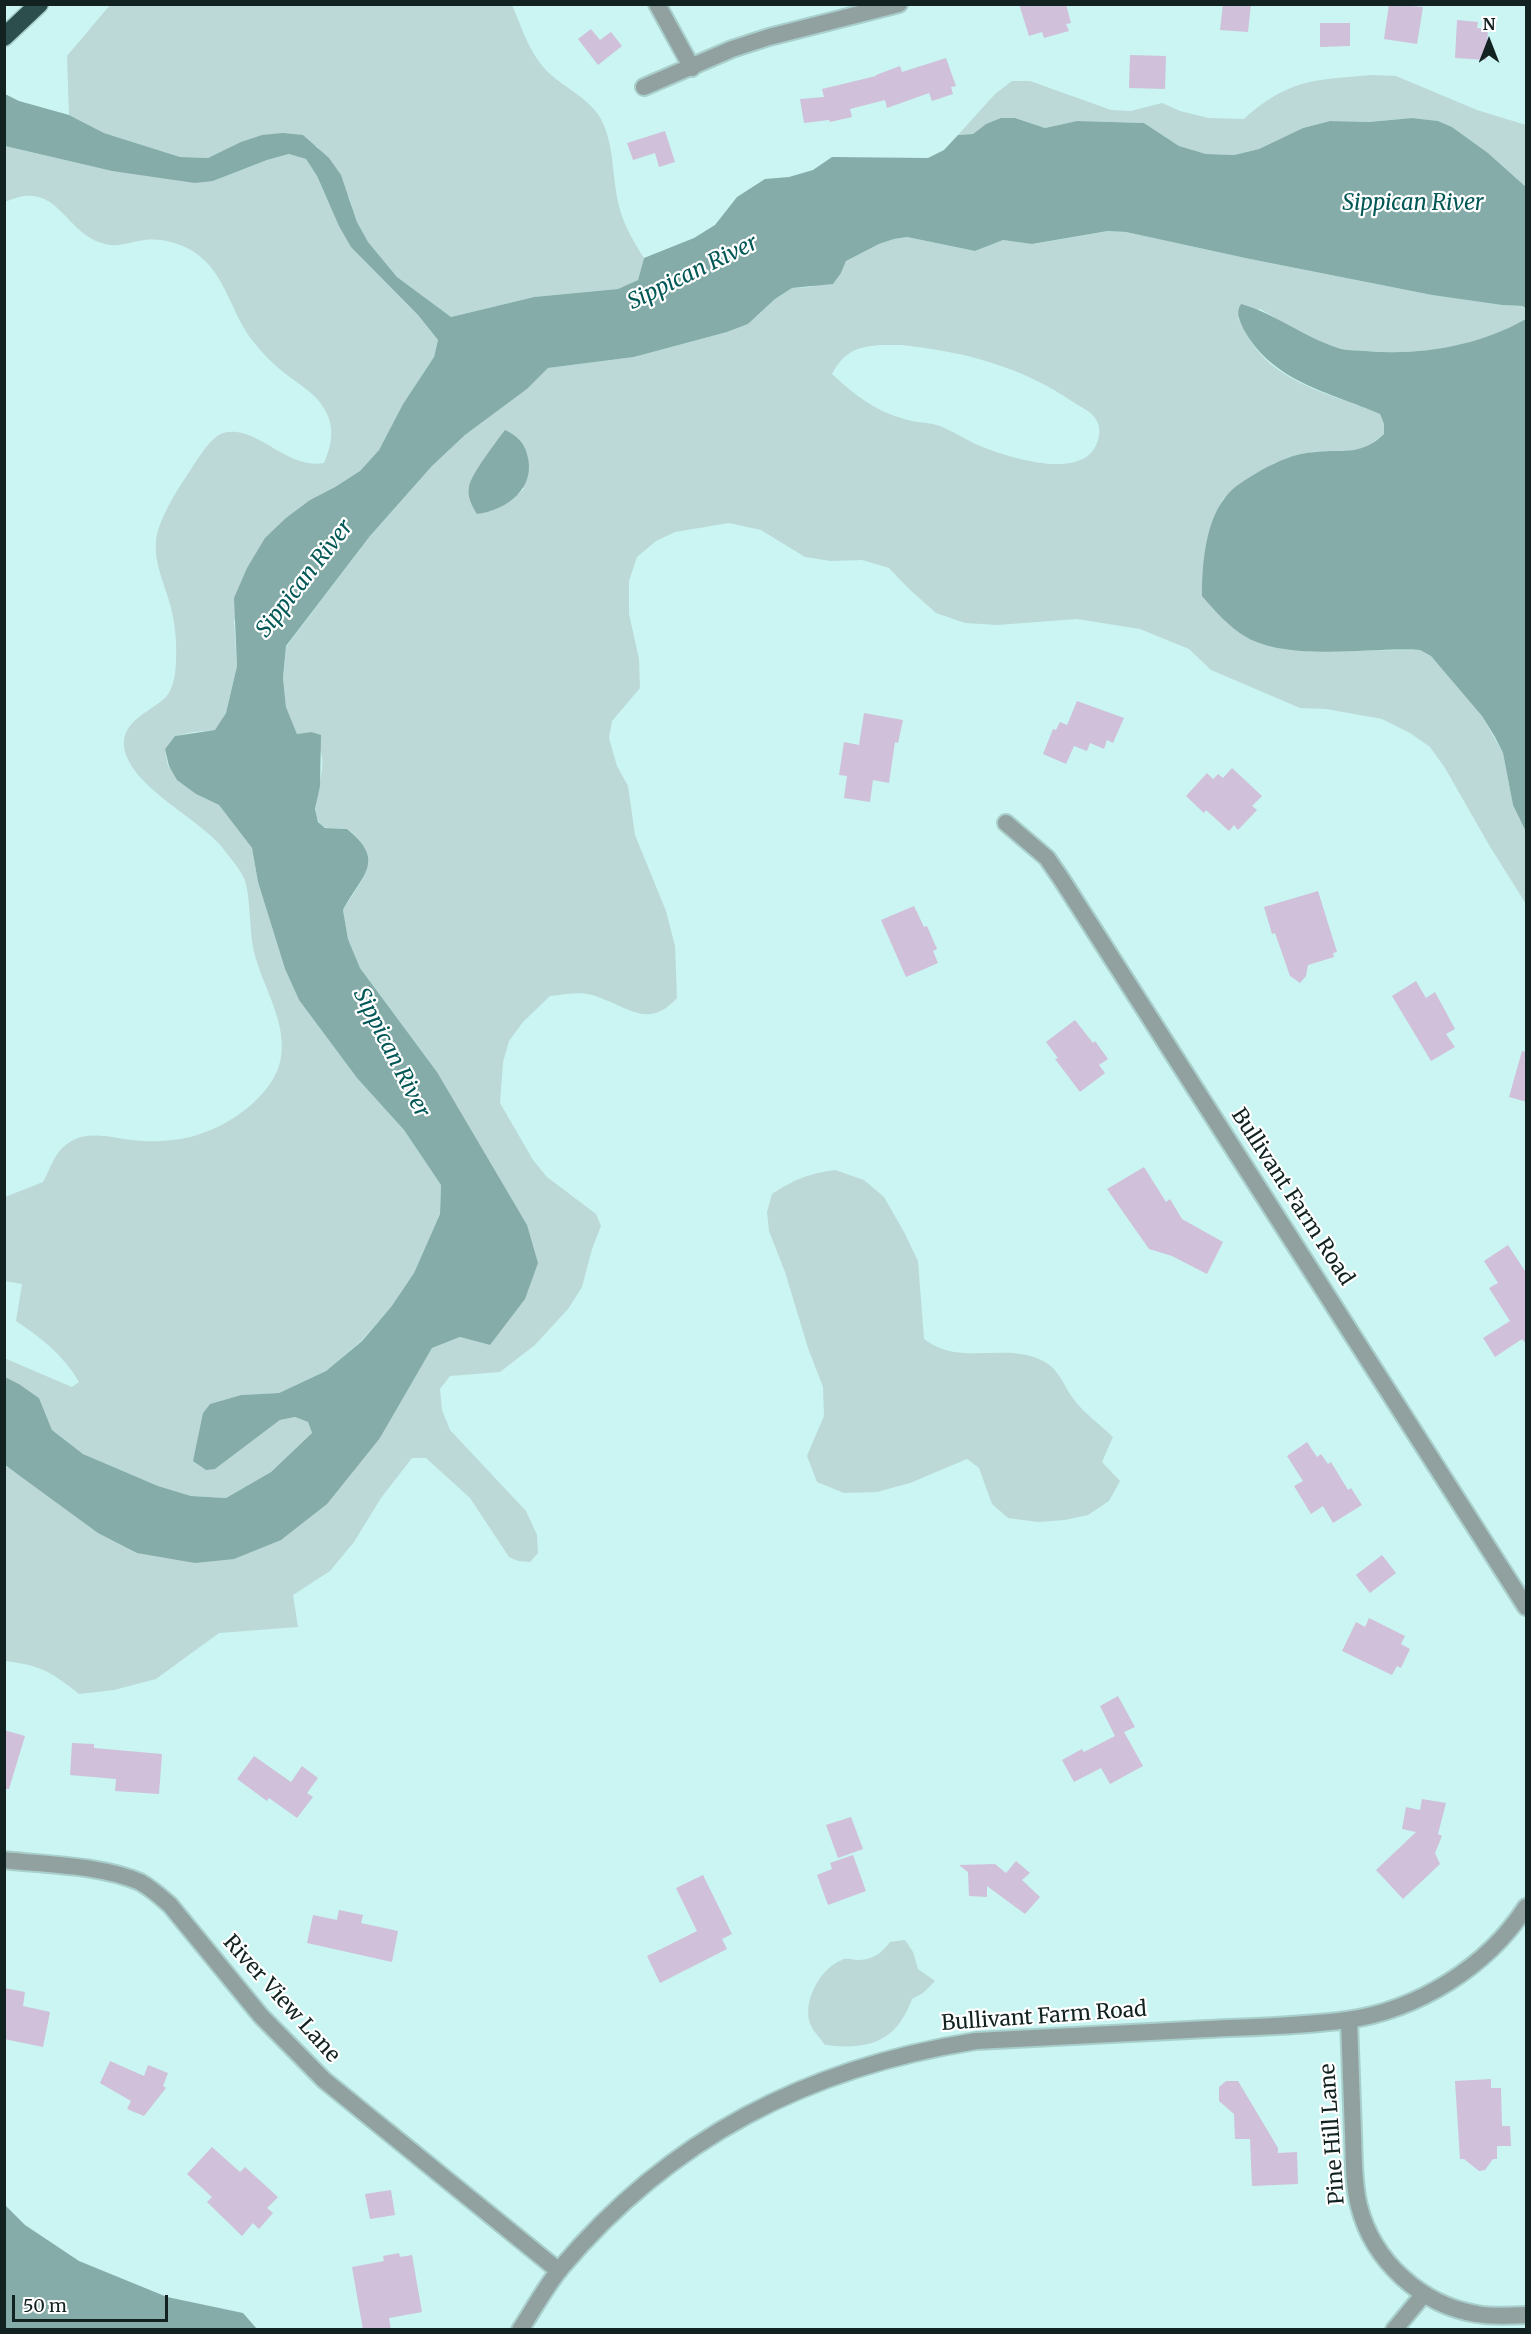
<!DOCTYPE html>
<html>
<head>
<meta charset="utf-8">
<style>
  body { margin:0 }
  #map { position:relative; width:1531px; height:2334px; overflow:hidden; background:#caf5f2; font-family:Merriweather,serif }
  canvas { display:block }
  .frame { position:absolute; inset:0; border:6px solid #112221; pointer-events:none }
  .north { position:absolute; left:1459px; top:12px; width:60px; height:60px; -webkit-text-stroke:4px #fff; paint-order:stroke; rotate:0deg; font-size:16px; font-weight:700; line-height:24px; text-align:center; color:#112221 }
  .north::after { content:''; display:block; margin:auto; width:21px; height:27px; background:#112221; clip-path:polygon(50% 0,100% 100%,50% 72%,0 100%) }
  .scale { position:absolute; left:12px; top:2295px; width:156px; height:27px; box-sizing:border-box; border:3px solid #112221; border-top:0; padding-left:8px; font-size:18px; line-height:21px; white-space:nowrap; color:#112221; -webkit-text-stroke:4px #fff; paint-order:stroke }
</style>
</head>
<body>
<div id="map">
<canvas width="1531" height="2334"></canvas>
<div class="frame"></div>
<div class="north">N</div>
<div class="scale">50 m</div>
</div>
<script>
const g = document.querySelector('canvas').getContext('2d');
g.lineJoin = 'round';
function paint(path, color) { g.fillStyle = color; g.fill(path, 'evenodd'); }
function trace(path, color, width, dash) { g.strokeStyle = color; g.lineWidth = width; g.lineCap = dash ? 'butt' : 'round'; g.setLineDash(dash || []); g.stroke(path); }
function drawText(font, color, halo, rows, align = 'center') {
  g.font = font + ' Merriweather,serif'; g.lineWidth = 4.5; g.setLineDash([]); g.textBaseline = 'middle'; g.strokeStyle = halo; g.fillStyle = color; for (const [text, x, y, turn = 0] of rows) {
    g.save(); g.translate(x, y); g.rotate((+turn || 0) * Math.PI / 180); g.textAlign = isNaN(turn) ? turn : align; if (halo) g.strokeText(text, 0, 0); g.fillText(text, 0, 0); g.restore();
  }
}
const green = new Path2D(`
  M110 5H512C522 28 530 55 549 73 565 88 590 99 601 119 616 148 611 182 621 213 626 229 635 244 644 258L638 280 618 289 534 297 451 317 397 277 367 241 357 222 349 197 317 146 224 151 208 158 180 157 104 133 69 115 67 56Z
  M1372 75 1396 76 1477 110 1526 125V187L1488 153 1452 127 1438 121 1412 118 1369 122 1330 121 1303 128 1259 149 1234 155 1206 154 1179 146 1144 123 1077 121 1045 128 1015 118 986 124 973 134 958 135 995 94 1012 81H1030L1111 110 1131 111 1162 103 1180 111 1209 118 1244 119C1290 78 1315 80 1372 75Z
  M5 146 112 171 213 181 267 160 290 154 306 159 317 176 326 197 363 259 418 315 438 340 434 357 403 404 379 450 360 471 335 487 310 500 234 621 237 666 226 713 216 730 194 732 175 736 165 749 168 766 196 794 219 805 252 848 258 882 285 969 299 1000 357 1078 404 1130 441 1185 440 1214 414 1273 391 1307 361 1341 326 1371 279 1393 241 1395 210 1404 203 1413 215 1469 280 1420 295 1417 308 1422 312 1433 271 1472 226 1498 191 1496 158 1486 83 1454 52 1430 39 1398 19 1384 5 1377 4 1358 72 1387 79 1382C63 1355 42 1338 16 1321L22 1284 5 1281V1197L43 1182C50 1170 54 1153 67 1144 89 1127 119 1141 144 1141 161 1142 184 1140 200 1134 230 1125 269 1097 279 1066 291 1028 263 988 254 952 249 930 251 906 246 884 243 871 229 857 221 846 198 818 128 785 124 746 122 720 151 712 166 697 174 688 176 671 176 659 177 643 175 624 171 608 166 587 154 565 156 542 158 518 180 486 193 466 200 456 211 437 223 433 257 424 286 470 324 463 330 449 334 434 329 419 321 393 294 383 275 365 268 359 262 352 256 345 231 317 227 273 194 252 180 243 161 238 145 240 132 241 119 248 105 244 62 233 59 177 5 202Z
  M1109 231 1126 232 1250 259 1432 295 1502 305 1523 306 1526 309V320C1478 346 1420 356 1366 351 1357 350 1347 351 1338 348 1311 340 1284 323 1260 309L1238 318C1244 329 1250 341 1257 350 1287 387 1339 396 1380 414L1384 424V434L1363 450 1314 452 1296 455 1274 463 1223 499 1216 514 1205 555 1219 615 1246 637 1269 645 1309 651 1420 650 1431 656 1439 665 1482 716 1503 753 1513 805 1526 832V904L1489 845 1445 768 1430 747 1410 733 1382 719 1326 709 1300 708 1211 670 1189 649 1140 629 1077 619 997 625 965 623 936 613 908 588 889 568 862 560 831 561 805 557 761 530 729 523 675 532 656 541 637 557 629 581V614L639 659 640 688 612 721 609 738 617 766 628 786 635 835 666 911 675 946 677 998C647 1031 627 1005 592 995 580 991 563 995 550 996L523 1022 509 1041 503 1062 500 1103 533 1160 547 1177 596 1214 601 1226 592 1249 582 1287 568 1309 535 1345 500 1372 450 1376 440 1389 442 1410 450 1430 526 1511 537 1535 538 1553 530 1562 518 1561 509 1557 470 1498 426 1458H412L381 1498 354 1542 330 1571 293 1595 298 1627 219 1633 156 1679 114 1690 79 1694C52 1672 40 1665 5 1661L4 1465 137 1553 380 1438 432 1348 460 1337 490 1345 503 1326 437 1072 360 968 348 939 343 910C355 889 381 864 360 841 357 837 351 831 347 829 337 826 324 833 318 820 310 804 325 776 322 757 321 749 314 739 311 732L297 734 286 707 283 678 286 647 370 536 432 466 465 435 527 389 548 368 634 357 727 332 748 324 775 299 792 288 811 287 841 273 846 261 879 244 894 239 907 237 975 251 1003 240 1033 244ZM902 345C964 352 1021 366 1073 402 1079 406 1091 411 1095 418 1101 426 1100 435 1097 443 1083 481 1012 458 985 448 969 442 955 432 940 426 929 422 916 423 904 419 875 411 853 394 832 374 848 343 871 345 902 345ZM495 443 524 489 506 504 487 457Z
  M835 1170 864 1180 884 1197 904 1232 918 1261 924 1339C960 1368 1007 1340 1045 1362 1060 1371 1063 1385 1073 1398 1080 1410 1102 1426 1113 1437L1102 1462 1120 1481 1109 1501 1088 1515 1065 1520 1038 1522 1008 1518 992 1504 979 1468 967 1459 910 1483 877 1492 844 1493 817 1482 807 1456 824 1416 823 1387 808 1348 785 1272 769 1231 767 1212 772 1194C796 1179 807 1174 835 1170Z
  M905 1940 913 1952 918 1969 935 1981 923 1993 912 1999C896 2043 868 2050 825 2045 821 2039 814 2032 811 2026 801 2003 820 1968 842 1960 845 1958 851 1959 855 1960 871 1961 881 1954 890 1942Z`);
const water = new Path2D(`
  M5 94 19 101 69 115 104 133 180 157 208 158 241 142 262 135 283 133 303 135 329 158 341 175 357 222 368 242 397 277 451 317 534 297 618 289 638 280 644 258 694 238 715 225 737 197 765 179 789 177 813 170 832 157 928 158 944 150 958 135 973 134 986 124 1001 118H1015L1045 128 1077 121 1144 123 1179 146 1206 154 1234 155 1259 149 1303 128 1330 121 1369 122 1412 118 1438 121 1452 127 1488 153 1526 187V309L1523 306 1502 305 1432 295 1250 259 1126 232 1108 231 1032 244 1003 240 975 251 907 237 894 239 879 244 846 261 841 273 833 284 792 288 775 299 748 324 727 332 634 357 548 368 527 389 465 435 432 466 370 536 286 646 283 678 286 707 297 734 311 732 321 735 320 786 315 809 318 822 325 828 347 829C387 861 362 875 343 910L348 939 360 968 437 1072 527 1225 538 1263 525 1299 490 1345 460 1337 432 1348 380 1438 327 1504 281 1540 234 1559 195 1563 137 1553 98 1533 5 1465V1377L19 1384 39 1398 52 1430 83 1454 158 1486 191 1496 226 1498 271 1472 312 1433 308 1422 295 1417 280 1420 215 1469 206 1470 193 1461 203 1413 210 1404 241 1395 279 1393 326 1371 362 1341 391 1307 414 1273 440 1214 441 1185 404 1130 357 1078 299 1000 285 969 258 882 252 848 219 805 196 794 177 780 169 766 165 749 175 736 215 730 226 713 237 666 234 598 247 568 265 538 286 518 310 500 335 487 360 471 379 450 403 404 434 357 438 340 418 315 351 247 339 226 317 176 306 159 289 154 267 160 213 181 195 183 112 171 5 146Z
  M1241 304C1276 314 1304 337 1338 348 1346 351 1357 350 1365 351 1420 356 1478 346 1526 319V832L1513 805 1503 753 1495 737 1482 716 1431 656 1420 650C1370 647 1290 662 1246 637 1229 627 1215 611 1202 596 1202 566 1205 524 1224 499 1233 486 1247 479 1260 471 1278 461 1295 453 1316 452 1345 449 1361 456 1384 434V424L1380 414C1329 392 1273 382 1244 330 1240 321 1235 313 1241 304Z
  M505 430C516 435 524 442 527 454 537 487 508 510 477 514 472 506 467 497 469 487 471 474 496 442 505 430Z
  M4 2204 25 2225 79 2261 167 2297 243 2313 257 2329H5Z`);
const building = new Path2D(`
  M1019 4H1066L1071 23 1066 24 1069 31 1044 38 1042 32 1029 36Z
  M1223 4H1251L1248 32 1220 30Z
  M1389 4 1423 7 1417 44 1384 39Z
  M1457 20 1478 22 1477 28 1488 29 1486 60 1455 58Z
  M1320 23H1350V46L1320 47Z
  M591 29 600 40 611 32 622 46 598 65 578 39Z
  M1130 55 1166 56 1165 89 1129 88Z
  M946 58 956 86 951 87 953 94 932 101 929 93 887 108 885 100 850 109 852 117 830 122 829 120 804 123 800 99 824 97 822 89 876 76V75L900 66 902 72Z
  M665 131 675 162 659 167 655 153 633 160 627 143Z
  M1077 701 1124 718 1113 743 1107 740 1104 749 1090 743 1087 751 1074 746 1066 764 1043 754 1053 729 1056 730 1060 722 1067 725Z
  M864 713 903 720 898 743 895 742 889 783 873 780 870 802 844 798 847 776 839 775 844 742 859 745Z
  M1232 768 1262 796 1252 806 1257 810 1238 830 1234 825 1229 831 1206 810 1204 813 1186 796 1207 773 1213 779 1218 774 1223 778Z
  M1318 891 1337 952 1333 953 1334 957 1308 965 1306 976 1300 983 1290 976 1275 933 1272 934 1264 907Z
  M914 906 924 927 927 926 937 949 933 951 938 963 906 977 881 920Z
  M1416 981 1426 998 1435 992 1455 1029 1446 1034 1455 1047 1431 1061 1392 996Z
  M1075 1020 1093 1043 1095 1041 1108 1059 1099 1065 1105 1073 1080 1092 1055 1059 1058 1058 1046 1042Z
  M1522 1051 1527 1052V1102L1509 1097Z
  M1144 1167 1166 1202 1170 1199 1182 1219 1223 1242 1207 1274 1172 1256 1149 1249 1107 1189Z
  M1508 1245 1527 1274V1345L1522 1339 1495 1357 1483 1338 1510 1321 1489 1288 1498 1283 1484 1261Z
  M1307 1442 1317 1457 1321 1454 1328 1464 1331 1462 1348 1490 1351 1488 1362 1505 1333 1523 1323 1506 1311 1514 1294 1486 1303 1481 1287 1456Z
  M1382 1555 1396 1573 1370 1593 1356 1575Z
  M1369 1618 1405 1636 1401 1644 1410 1649 1401 1668 1397 1666 1392 1675 1342 1651 1356 1622 1365 1627Z
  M1118 1696 1135 1727 1124 1732 1143 1766 1110 1784 1101 1768 1074 1782 1062 1760 1082 1749 1084 1752 1115 1736 1100 1706Z
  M4 1730 25 1736 9 1789H4Z
  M72 1743 94 1744V1748L162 1754 159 1794 115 1791 116 1779 70 1775Z
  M254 1756 291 1782 302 1766 318 1778 307 1793 313 1797 297 1818 269 1798 267 1801 237 1779Z
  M1422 1799 1446 1803 1438 1834 1442 1836 1435 1853 1440 1864 1403 1899 1376 1870 1416 1832 1402 1829 1406 1807 1420 1810Z
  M851 1817 863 1849 838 1858 826 1825Z
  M853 1855 866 1891 828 1905 817 1875 832 1869 830 1863Z
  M1016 1861 1030 1873 1022 1880 1040 1897 1025 1914 987 1886V1897L969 1896 968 1872 959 1865 995 1864 1006 1873Z
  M703 1875 732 1934 722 1939 727 1949 660 1983 647 1956 697 1931 676 1888Z
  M339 1910 363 1915 361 1923 398 1931 392 1962 307 1943 313 1915 337 1920Z
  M4 1988 25 1992 23 2006 50 2012 43 2047 4 2039Z
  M110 2061 144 2076 148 2065 168 2073 163 2086 166 2088 144 2116 127 2109 131 2101 100 2083Z
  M1491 2079V2088H1501L1502 2126H1510L1511 2146H1497V2159H1493L1485 2170 1479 2171 1464 2159H1460L1455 2081Z
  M1226 2081H1238L1278 2148V2153L1297 2152 1298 2184 1252 2186 1250 2139H1235L1234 2114 1219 2101V2087Z
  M212 2147 240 2172 245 2167 278 2197 267 2208 273 2213 259 2229 253 2223 242 2236 207 2202 212 2197 187 2174Z
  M391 2190 395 2215 370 2219 365 2194Z
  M399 2253 400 2257 412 2255 422 2312 389 2318 391 2330H363L352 2267 384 2261 383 2256Z`);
const minor = new Path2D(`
  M657 4 692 68
  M644 87 732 49 769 37 899 4
  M1006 823 1047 858 1062 880 1526 1607
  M4 1860C47 1865 101 1865 140 1882 151 1888 160 1896 170 1905L261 2016 324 2080 559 2271
  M1349 2020C1350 2058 1352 2096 1353 2134 1354 2158 1353 2183 1359 2206 1373 2261 1421 2305 1477 2314 1493 2317 1510 2316 1526 2315
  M520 2330C533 2310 545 2288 560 2269 671 2137 807 2068 976 2041 1047 2038 1118 2033 1189 2030 1241 2027 1295 2027 1347 2020 1418 2010 1487 1967 1526 1907
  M1394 2330 1424 2294`);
const motorway = new Path2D(`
  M4 37 39 4`);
const streetNames = [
  ["Bullivant Farm Road",1292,1197,57],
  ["River View Lane",281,1999,48],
  ["Bullivant Farm Road",1044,2017,-4],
  ["Pine Hill Lane",1333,2134,-94]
];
const waterNames = [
  ["Sippican River",1413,204],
  ["Sippican River",693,273,-26],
  ["Sippican River",305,579,-52],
  ["Sippican River",391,1053,63]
];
paint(green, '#bcd9d7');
paint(water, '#86aca9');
paint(building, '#d0c0da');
trace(minor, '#a9cfcc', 20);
trace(motorway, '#a9cfcc', 21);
trace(minor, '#91a1a0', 16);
trace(motorway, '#2c4f4d', 18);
drawText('21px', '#112221', '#fff', streetNames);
drawText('italic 22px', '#015755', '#fff', waterNames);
</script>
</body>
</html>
